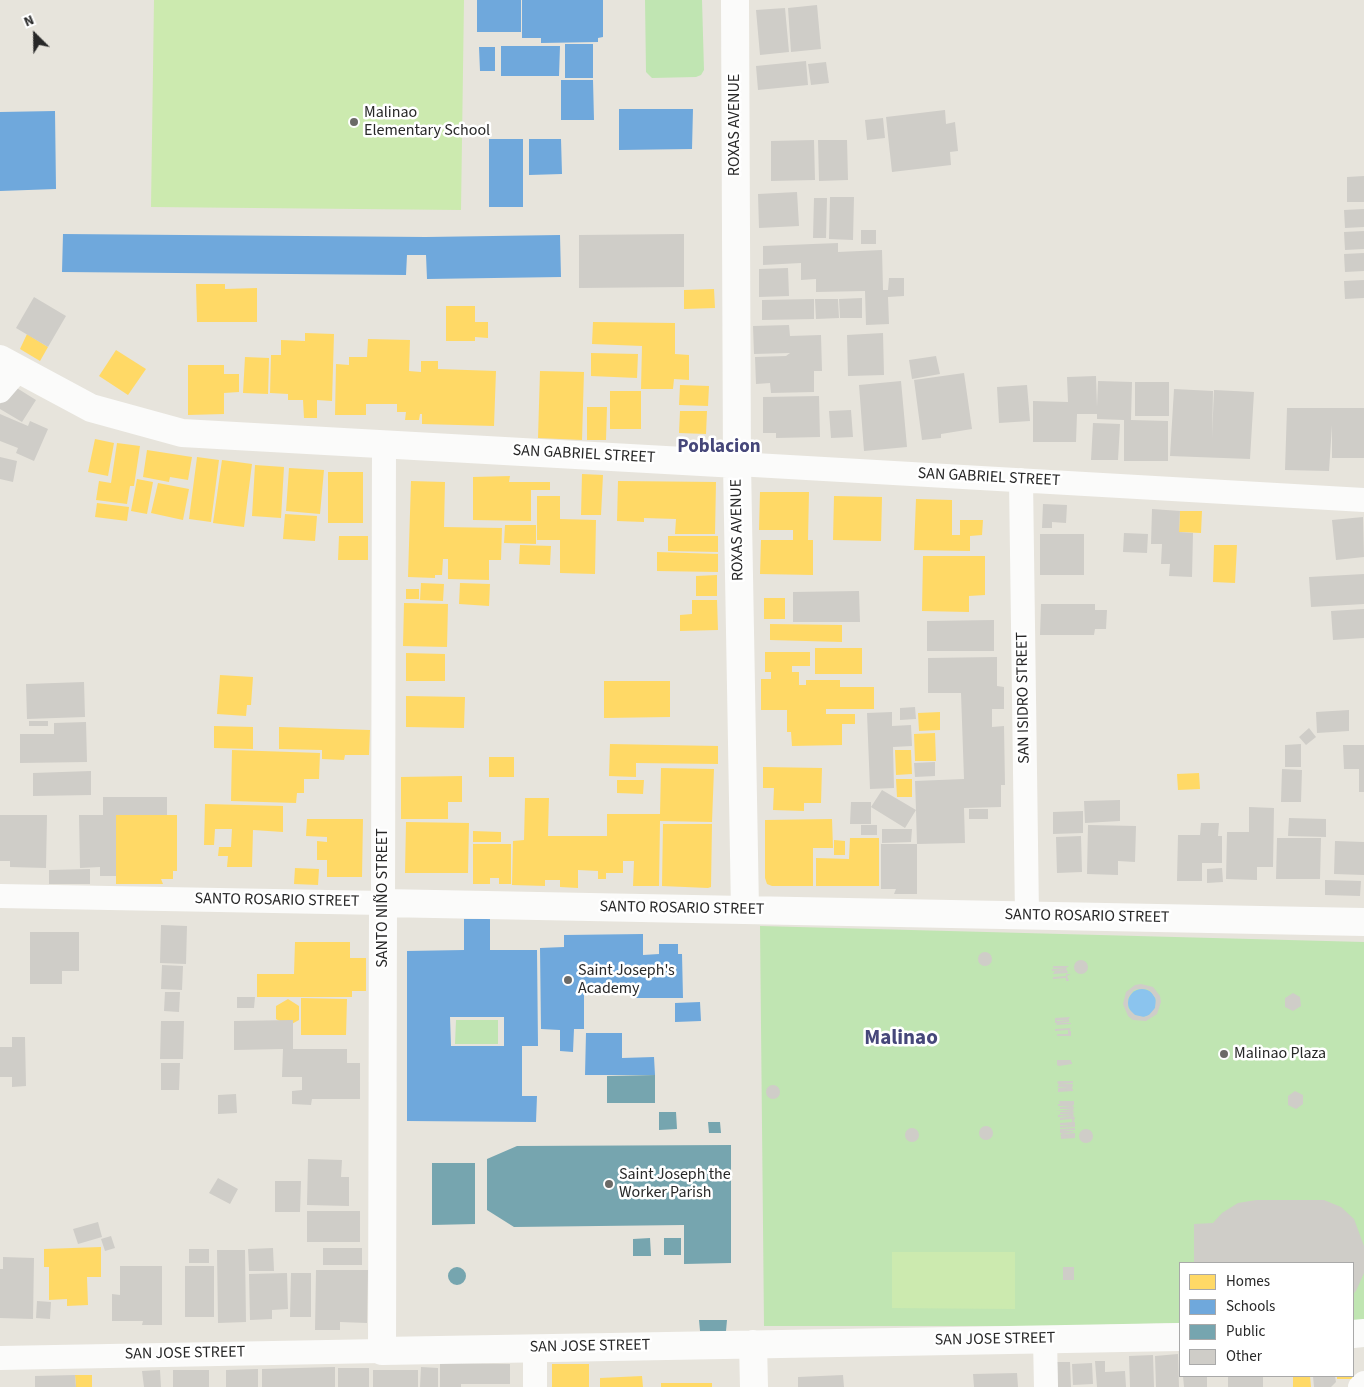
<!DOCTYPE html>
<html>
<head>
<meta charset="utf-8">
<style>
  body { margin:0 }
  #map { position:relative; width:1364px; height:1387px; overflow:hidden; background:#e7e4dc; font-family:"Source Sans 3",sans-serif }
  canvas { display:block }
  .legend { position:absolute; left:1179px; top:1262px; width:175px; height:115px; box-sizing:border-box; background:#fff; border:1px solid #a9a9a9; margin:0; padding:6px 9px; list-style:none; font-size:15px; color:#282828 }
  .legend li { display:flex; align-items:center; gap:10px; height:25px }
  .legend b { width:25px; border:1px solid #a9a9a9 }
  .north { position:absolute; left:10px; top:10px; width:50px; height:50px; -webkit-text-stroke:4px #fff; paint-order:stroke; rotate:337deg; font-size:14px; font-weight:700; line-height:20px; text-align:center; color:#282828 }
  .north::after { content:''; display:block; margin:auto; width:18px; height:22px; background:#282828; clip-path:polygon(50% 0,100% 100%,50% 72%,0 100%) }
</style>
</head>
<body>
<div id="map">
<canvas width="1364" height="1387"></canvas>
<ul class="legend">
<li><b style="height:14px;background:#ffd966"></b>Homes</li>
<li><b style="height:14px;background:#6fa8dc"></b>Schools</li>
<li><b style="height:14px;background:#76a5af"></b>Public</li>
<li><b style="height:14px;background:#cfcdc8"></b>Other</li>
</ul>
<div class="north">N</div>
</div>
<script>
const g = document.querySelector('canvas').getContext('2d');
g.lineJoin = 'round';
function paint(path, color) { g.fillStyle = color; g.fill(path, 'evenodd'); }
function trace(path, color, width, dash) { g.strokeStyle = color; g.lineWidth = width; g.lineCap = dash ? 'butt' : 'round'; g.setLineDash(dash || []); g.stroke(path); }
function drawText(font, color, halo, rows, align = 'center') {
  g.font = font + ' "Source Sans 3",sans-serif'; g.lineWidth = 5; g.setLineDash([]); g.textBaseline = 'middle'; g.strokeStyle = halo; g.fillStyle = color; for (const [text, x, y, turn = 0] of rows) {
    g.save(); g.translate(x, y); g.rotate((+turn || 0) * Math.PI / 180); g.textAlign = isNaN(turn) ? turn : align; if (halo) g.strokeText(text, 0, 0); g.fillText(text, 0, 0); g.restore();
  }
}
const green = new Path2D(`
  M645 0H702L704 70 701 75 696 77 652 78 646 72Z
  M760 926 1364 942V1320H1353V1263H1180V1323L1058 1326H764Z
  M456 1020H498V1044H455Z`);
const pitch = new Path2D(`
  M154 0H464L461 210 151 207Z
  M892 1252H1015V1309L892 1308Z`);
const water = new Path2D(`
  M1128 1003a14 14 0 1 1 28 0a14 14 0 1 1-28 0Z`);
const homes = new Path2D(`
  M196 284H225V289L257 288V322H197Z
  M714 289 715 308 684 309V290Z
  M446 306H475V322H488V338L475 337V341H446Z
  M593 322 675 323V354L689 355V380L674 379 673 389H641L642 346 592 344Z
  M305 333 334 334 332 401 317 400V418H304L303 400H288V394L270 393 271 355H281V340L305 341Z
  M27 334 48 347 40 361 20 349Z
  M368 339 410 340 409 371 421 372V361H438V369L496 371 494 426 422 424V414H420L419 420H405L406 412H397V404H366V415H335L336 364 349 365V357H367Z
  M116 350 146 369 128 395 99 376Z
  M591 353 638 354 637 378 591 376Z
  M245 357 269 358 268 394 243 393Z
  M188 365H224V374H239V392L224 393V414L188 415Z
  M540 371 584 372 582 440 538 438Z
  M680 385 709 386 708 406 679 405Z
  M610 391H641V429H610Z
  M587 407H607L606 440H587Z
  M680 411H707L706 434 679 433Z
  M95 439 114 443 108 476 88 472Z
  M117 443 140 446 134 486H130L127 504 96 500 99 481 111 483Z
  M147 450 192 457 188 480 170 477 169 482 143 477Z
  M197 457 219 460 211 522 189 519Z
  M222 460 252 464 244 527 213 523Z
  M255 465 284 467 281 518 252 516Z
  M289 468 324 470 320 514 286 511Z
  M328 472H363V523H328Z
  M582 474 603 475 601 515H581Z
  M510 476 509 482H550V490H531V521L473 520V477Z
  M137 479 153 482 147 514 131 511Z
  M411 481 445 482 444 527 502 528 501 560H489V580L448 579V559H443L442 575H435V578L408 577Z
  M618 481 716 482 715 534H675L676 519 644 518V522L617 521Z
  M158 483 189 489 183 520 151 513Z
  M760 492H809L808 540H813V575L760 574 761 540H793V530H759Z
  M537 496H560V519L596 520 595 574 560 573V540H537Z
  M834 496 882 497 881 541 833 540Z
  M916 499 952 500V535H960V520H983L982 535 970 536V551L914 550Z
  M97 503 129 507 127 521 95 517Z
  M1180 511H1202L1201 533 1179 532Z
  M285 514 317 516 315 541 283 539Z
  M505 525H536V544L504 543Z
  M339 536H368V560H338Z
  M668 536H718V552L668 551Z
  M520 545 551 546 550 565 519 564Z
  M1214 545H1237L1235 583 1213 582Z
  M657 552 718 554V572L657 571Z
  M923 556H985V595L969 596V612L922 611Z
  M717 575V596H696V576Z
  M421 583 444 584 443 601 420 600Z
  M460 583 490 584 489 606 459 604Z
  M406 589H419V599H406Z
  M764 598H785V619H764Z
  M692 600H717L718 630 680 631V615L692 614Z
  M404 603 448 604 447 647 403 646Z
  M770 624 842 625V642L770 640Z
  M815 648H862V674H815Z
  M765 652H810V666H792V672H799V685H806V680H840V687H874V709H826V714H855V724H842V745L792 746 791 732H787V710H761V679H771V672H765Z
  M406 653 445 654V681H406Z
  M220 675 253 677 251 705H247L246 716 217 714Z
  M604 681H670V717L604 718Z
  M406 696 465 697 464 728 406 727Z
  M940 712V730L919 731 918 713Z
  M214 726 253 727V749L214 748Z
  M279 727 370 730 369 755H345L344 760 322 759V750L279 749Z
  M935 733 936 761H915L914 734Z
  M610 744 718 746V764L636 763V777L609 776Z
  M232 750 320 753 319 779H304V793H297L296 803 231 801Z
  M895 750H911L912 774 896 775Z
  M489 757H514V777H489Z
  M763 767 822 768 821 803H804V811L773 810 774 788H763Z
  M661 768 714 769 712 822 660 821 659 886H633L634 861H623V873H606V879H598V871L578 870V888L560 887V880H545V886L512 885 513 841 524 840 525 798H549L548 836H607V814H660Z
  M1199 773 1200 789 1178 790 1177 774Z
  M462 776V802H448V819H401V777Z
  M896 779H912V797H897Z
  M617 780H644L643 794 617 793Z
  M205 804 283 806V832L253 830 252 867H227L228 856H218L219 847H231L232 829H215L214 845H204Z
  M116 815H177V871H173V879H161L163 884H116Z
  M307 819H363L362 877H327V860H317V841L327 842V837L306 836Z
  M832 819 833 848H813V886H772L767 884 765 878V820Z
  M406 822 469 823 468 873H405Z
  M663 824H712L711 887 708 888 662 886Z
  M473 831 501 832V842H473Z
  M850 838H879V886H816V858L849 859Z
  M834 840 845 841V855H834Z
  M473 844H511V884H499V878H490V884H473Z
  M295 868 319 869 318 885 294 884Z
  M295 942H350V958H366V991H352V997H257V974H294Z
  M301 998 347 999 346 1035H301Z
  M288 999 299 1006V1020L288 1026 276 1019V1006Z
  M101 1247V1277H87L88 1305 67 1306V1299L49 1300V1267H44V1249Z
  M552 1364H589V1387H552Z
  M75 1375H92V1387H76Z
  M642 1376 643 1387H600V1378Z
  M1293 1376H1310L1311 1387H1293Z
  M1337 1376H1352L1353 1379H1337Z
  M661 1383H712V1387H661Z`);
const schools = new Path2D(`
  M477 0H521V32H477Z
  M522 0H603V37L598 38V42L541 43V38H522Z
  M565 44H593V78H565Z
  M501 46H560L559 76H501Z
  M479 47H495V71H480Z
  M561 80H593L594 120H561Z
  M619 109H693L692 149 619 150Z
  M55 111 56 189 0 191V112Z
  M489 139H523V207H489Z
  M529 139H561L562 174 529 175Z
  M63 234 426 237 560 235 561 277 427 279 426 255H407L406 275 62 272Z
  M464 919H490V950H537L538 1046H522V1096H537L536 1122 407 1121V951L464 950ZM450 1017H504V1046H451Z
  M643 934V955L659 954V944H678V954H682L683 998H631V985H584V1029H574L573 1052 560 1051V1030L541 1029 540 948 564 947V935Z
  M700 1002 701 1021 675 1022V1003Z
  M586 1033H622V1058L654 1057 655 1075H585Z`);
const public = new Path2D(`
  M655 1075V1103H607V1076Z
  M659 1112H676L677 1129 659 1130Z
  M708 1122H720L721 1133H709Z
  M731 1145V1263L684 1264V1225L514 1227 487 1210V1159L517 1146Z
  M432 1163H475V1224L432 1225Z
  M650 1238 651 1256H633V1239Z
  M664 1238H681V1255H664Z
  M448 1276a9 9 0 1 1 18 0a9 9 0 1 1-18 0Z
  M699 1320H727L726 1331H700Z`);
const building = new Path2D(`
  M817 5 821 49 791 52 788 8Z
  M785 8 789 52 760 55 756 10Z
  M806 61 808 85 758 90 756 66Z
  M826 62 829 83 811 85 808 64Z
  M945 110 946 124 955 122 958 151 950 152 951 165 892 172 886 117Z
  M883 118 885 138 867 140 865 120Z
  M814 140 815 180 771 181V141Z
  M818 140H847L848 180 819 181Z
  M1364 176V202H1347V177Z
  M797 192 799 226 759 228 758 194Z
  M830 197H854L853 240 829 239Z
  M814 198H827L826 238H813Z
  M1364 209V227L1345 228 1344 210Z
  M861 230H876V244H861Z
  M1364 231V249L1345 250 1344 232Z
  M684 234V287L579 288V235Z
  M838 243V252L882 250 883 290H888L889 278H904V296L888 297 889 324 866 325 865 291 816 292V279L801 280V263L763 265V246Z
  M1364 253V271L1345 272 1344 254Z
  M788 268 789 296 759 297V269Z
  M1364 280V298L1345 299 1344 281Z
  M34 297 66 316 48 347 16 328Z
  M862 298V318H840L839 299Z
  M814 299V319L762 320V300Z
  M815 299H838L839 318 816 319Z
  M789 325 790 336 821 335 822 371H814V392L771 393 770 383 756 384 755 357 786 356 790 353 754 354 753 326Z
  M883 333 884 375 848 376 847 335Z
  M936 356 940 374 912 379 909 360Z
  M964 373 972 429 941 434V438L922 440 914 380Z
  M1096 376 1097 407 1098 381 1132 382 1131 420 1168 421V461H1124V420L1097 419V414H1077L1076 442H1033V401L1068 402 1067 377Z
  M901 381 907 447 864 451 859 385Z
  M1135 382H1169V416H1135Z
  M12 385 36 400 22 422 0 409V404Z
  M1027 385 1030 421 999 423 997 387Z
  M1174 389 1213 391 1212 439 1214 390 1254 392 1250 459 1170 456Z
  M819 396 820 437 776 438V433H763V397Z
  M1287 408H1364V458H1332V425L1329 471 1285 470Z
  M851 410 853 437 831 438 829 411Z
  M0 414 28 426 30 421 48 429 34 461 16 453 18 448 0 441Z
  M1093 423 1120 424 1118 460H1091Z
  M0 457 17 461 13 482 0 479Z
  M1043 504 1067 505 1066 523 1052 522V528H1042Z
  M1152 509 1180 511 1179 532 1193 533 1192 577 1169 576 1170 564H1161L1162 544H1151Z
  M1363 517 1364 557 1336 560 1332 520Z
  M1124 533 1148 534 1147 553 1123 552Z
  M1040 534H1084V575H1040Z
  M1364 574V604L1311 607 1309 577Z
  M859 591 860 622H793V592Z
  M1041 604H1095V610H1107L1106 629H1095L1094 635H1040Z
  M1364 609V638L1333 640 1331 611Z
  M994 620V651H927V621Z
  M997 657V686L1004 687V709H992V727L1004 726 1005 785H1001V807L964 808 965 843 917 844 916 810 905 828 871 807 882 790 916 810 915 781 964 779 961 693H928V658Z
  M84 682 85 717 27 719 26 684Z
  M915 707 916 719 900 720V708Z
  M1349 710V731L1317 733 1316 712Z
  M892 712V726L911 725 912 746 893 747 894 788 870 789 867 713Z
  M29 721H48V726H29Z
  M86 722 87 762 20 763V734H54V723Z
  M1309 728 1316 737 1306 745 1299 737Z
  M1301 744V767H1285V745Z
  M1343 745H1364V792H1359V769H1344Z
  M935 762V776L915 777 914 763Z
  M1282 769 1302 770 1301 802H1281Z
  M91 771V795L33 796V773Z
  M103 797H167V815H116V876H100V867L80 868 79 815H103Z
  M1120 800V821L1085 823 1084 801Z
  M851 802H871V824H850Z
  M1249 807 1274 808 1273 867H1257V880L1226 879 1227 832H1249Z
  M969 809H988V819H969Z
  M1083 811V833L1053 834V812Z
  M0 815H47L46 868 10 867V861H0Z
  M1289 818 1326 819V837L1288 836Z
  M1201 823H1219L1218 836H1222V863H1202V881H1177L1178 835H1200Z
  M861 825H877V835H861Z
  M1088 825 1136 826 1135 862 1118 861V875L1087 874Z
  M882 829H912L911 842 882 843Z
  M1081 836 1082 872 1057 873 1056 837Z
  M1277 838H1321L1320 879H1276Z
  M1335 841 1364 842V875L1334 874Z
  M881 844H917V894H894L896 889H881Z
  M1222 868 1223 882 1207 883V869Z
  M90 869V884H49V870Z
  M1325 880 1361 881 1360 896 1325 895Z
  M161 925 187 926 186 964 160 963Z
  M30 932H79V971H62V984H30Z
  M978 959a7 7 0 1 1 14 0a7 7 0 1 1-14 0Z
  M1074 967a7 7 0 1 1 14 0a7 7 0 1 1-14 0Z
  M162 965 183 966 182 990 161 989Z
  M1053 966H1069L1066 968 1068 973 1053 974 1055 971 1066 970 1052 971V969L1066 968H1053Z
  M1066 974H1071L1067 976 1069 981H1066V978L1053 979V977L1066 976Z
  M1141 984 1153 987 1160 996 1161 1002 1157 1014 1146 1021 1133 1020 1128 1016 1123 1004 1126 992 1135 985ZM1138 989H1147L1151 992 1156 999 1155 1008 1149 1015 1144 1017 1135 1015 1128 1008V998L1134 990Z
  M165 992H180L179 1012 164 1011Z
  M1293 993 1300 997 1301 1006 1293 1011 1285 1007V998Z
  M237 997H255L254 1008H237Z
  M1070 1017 1068 1020H1057V1021L1069 1020V1022L1057 1023H1071V1024L1056 1025 1057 1023H1055V1018Z
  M293 1020V1049H347V1063H360V1099H312L311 1105 292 1104V1091L302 1090V1077H282L283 1049 234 1050V1021Z
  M161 1021H184L183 1059H160Z
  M1071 1028 1069 1031H1071V1036H1057V1034H1068V1030L1055 1031V1029Z
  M12 1037H25L26 1086 12 1087V1077H0V1047H12Z
  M1057 1060H1071V1062L1059 1063 1072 1062V1064L1059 1066 1057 1065Z
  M161 1063H180L179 1090H161Z
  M1059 1081H1073V1083L1060 1084H1073L1072 1089 1060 1090 1073 1089V1091L1058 1092V1088L1068 1087H1057L1059 1085 1057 1082Z
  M766 1092a7 7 0 1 1 14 0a7 7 0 1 1-14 0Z
  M1295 1091 1303 1095V1104L1296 1109 1288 1105V1096Z
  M236 1094 237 1113 218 1114V1095Z
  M1059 1101H1074V1105L1072 1106 1075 1108H1073L1074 1110 1072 1111 1075 1112 1073 1113 1074 1116H1072L1075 1117 1074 1121 1073 1122H1075V1127L1060 1128V1126L1073 1125H1060V1123L1072 1122V1119L1060 1120V1118L1072 1116 1058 1117V1115L1072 1114H1060V1112L1072 1111H1056L1072 1109H1060V1107L1072 1106H1058V1104H1072H1060Z
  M979 1133a7 7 0 1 1 14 0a7 7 0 1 1-14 0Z
  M905 1135a7 7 0 1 1 14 0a7 7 0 1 1-14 0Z
  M1075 1128V1130H1062L1073 1131 1074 1132 1062 1134 1075 1133V1138L1061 1139V1136L1073 1135 1060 1136 1062 1133H1060V1129Z
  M1079 1136a7 7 0 1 1 14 0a7 7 0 1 1-14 0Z
  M308 1159 342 1160 341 1177H349V1206L307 1205Z
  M218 1178 238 1189 230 1204 209 1193Z
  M275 1181H301L300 1212H275Z
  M1256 1200H1324L1341 1207 1354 1219 1364 1246V1273L1356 1291 1353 1294V1263H1194V1224L1213 1223 1222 1213 1238 1203Z
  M307 1211H360V1242H307Z
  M98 1222 102 1237 78 1244 73 1229Z
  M111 1236 115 1248 105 1251 101 1239Z
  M273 1248 274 1271H249L248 1249Z
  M323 1248H362V1265H323Z
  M189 1249H209V1263H189Z
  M217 1250H245L246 1322 218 1323Z
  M3 1257 34 1258 33 1319 0 1318V1269H3Z
  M120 1266H162V1325H142L143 1321H112V1294L120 1295Z
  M185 1266H214V1317H185Z
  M1063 1267H1074V1280H1063Z
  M316 1270H368L367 1323 340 1322V1330H315Z
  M287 1273 288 1309 272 1310V1319L250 1320 249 1274Z
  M291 1273H311V1317H290Z
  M37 1301 51 1302 50 1319 36 1318Z
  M1178 1354 1179 1387H1156L1155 1356Z
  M1153 1355 1154 1387H1130L1129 1356Z
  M1095 1361H1105V1372L1125 1371 1126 1387H1097Z
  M1057 1362H1070L1071 1387H1058Z
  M440 1363 510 1364V1384H461V1387H440Z
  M1092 1363 1093 1384 1073 1385 1072 1364Z
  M335 1367V1387H262V1369Z
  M421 1367 438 1368V1387H420Z
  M338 1368H369V1387H338Z
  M258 1369V1387H226V1370Z
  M160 1370 161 1387H144L142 1371Z
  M173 1370H209V1387H173Z
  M373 1370H418V1387H373Z
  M1017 1373 1018 1387H974L973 1374Z
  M75 1375 76 1387H35V1376Z
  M843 1375 844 1387H798V1377Z
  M1183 1376H1207V1387H1184Z
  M1228 1376H1263V1387H1228Z
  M1313 1376H1335L1336 1382 1331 1387H1314Z`);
const street = new Path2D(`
  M0 391 19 369
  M737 464 1364 500
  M1021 480 1027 916
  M0 896 383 903 384 444
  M1045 1339 1046 1387
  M0 1358 382 1351
  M535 1387V1348
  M1360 1387 1364 1383`);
const secondary = new Path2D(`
  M735 0 737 464 745 910
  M0 359 91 408 182 433 737 464
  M1353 1334 1364 1333
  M1180 1337 382 1351 383 903 1364 922
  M753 1344 754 1387`);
const markers = [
  [354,122,5,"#6b6a67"],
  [568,980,5,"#6b6a67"],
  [1224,1054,5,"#6b6a67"],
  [609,1184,5,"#6b6a67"]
];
const poiNames = [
  ["Malinao",364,113],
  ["Elementary School",364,131],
  ["Saint Joseph's",578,971],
  ["Academy",578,989],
  ["Malinao Plaza",1234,1054],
  ["Saint Joseph the",619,1175],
  ["Worker Parish",619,1193]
];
const streetNames = [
  ["ROXAS AVENUE",735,125,-90],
  ["SAN GABRIEL STREET",584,455,3],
  ["SAN GABRIEL STREET",989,478,3],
  ["ROXAS AVENUE",738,530,-91],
  ["SAN ISIDRO STREET",1024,698,-91],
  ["SANTO NIÑO STREET",383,898,-90],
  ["SANTO ROSARIO STREET",277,901,1],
  ["SANTO ROSARIO STREET",682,909,1],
  ["SANTO ROSARIO STREET",1087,917,1],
  ["SAN JOSE STREET",995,1340,-1],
  ["SAN JOSE STREET",590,1347,-1],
  ["SAN JOSE STREET",185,1354,-1]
];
const quarterNames = [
  ["Poblacion",719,448]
];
const districtNames = [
  ["Malinao",901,1039]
];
paint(green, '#c0e5b2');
paint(pitch, '#cceaaf');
paint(water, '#8bc4ee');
paint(homes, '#ffd966');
paint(schools, '#6fa8dc');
paint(public, '#76a5af');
paint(building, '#cfcdc8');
trace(street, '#fbfbfa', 24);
trace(secondary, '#fbfbfa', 28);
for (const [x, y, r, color] of markers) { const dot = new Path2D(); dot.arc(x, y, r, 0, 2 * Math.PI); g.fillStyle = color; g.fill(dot); trace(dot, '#fff', 2); }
drawText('16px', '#282828', '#fff', poiNames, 'left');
drawText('16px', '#282828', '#fff', streetNames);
drawText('bold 19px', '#46477a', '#fff', quarterNames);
drawText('bold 21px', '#46477a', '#fff', districtNames);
</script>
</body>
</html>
